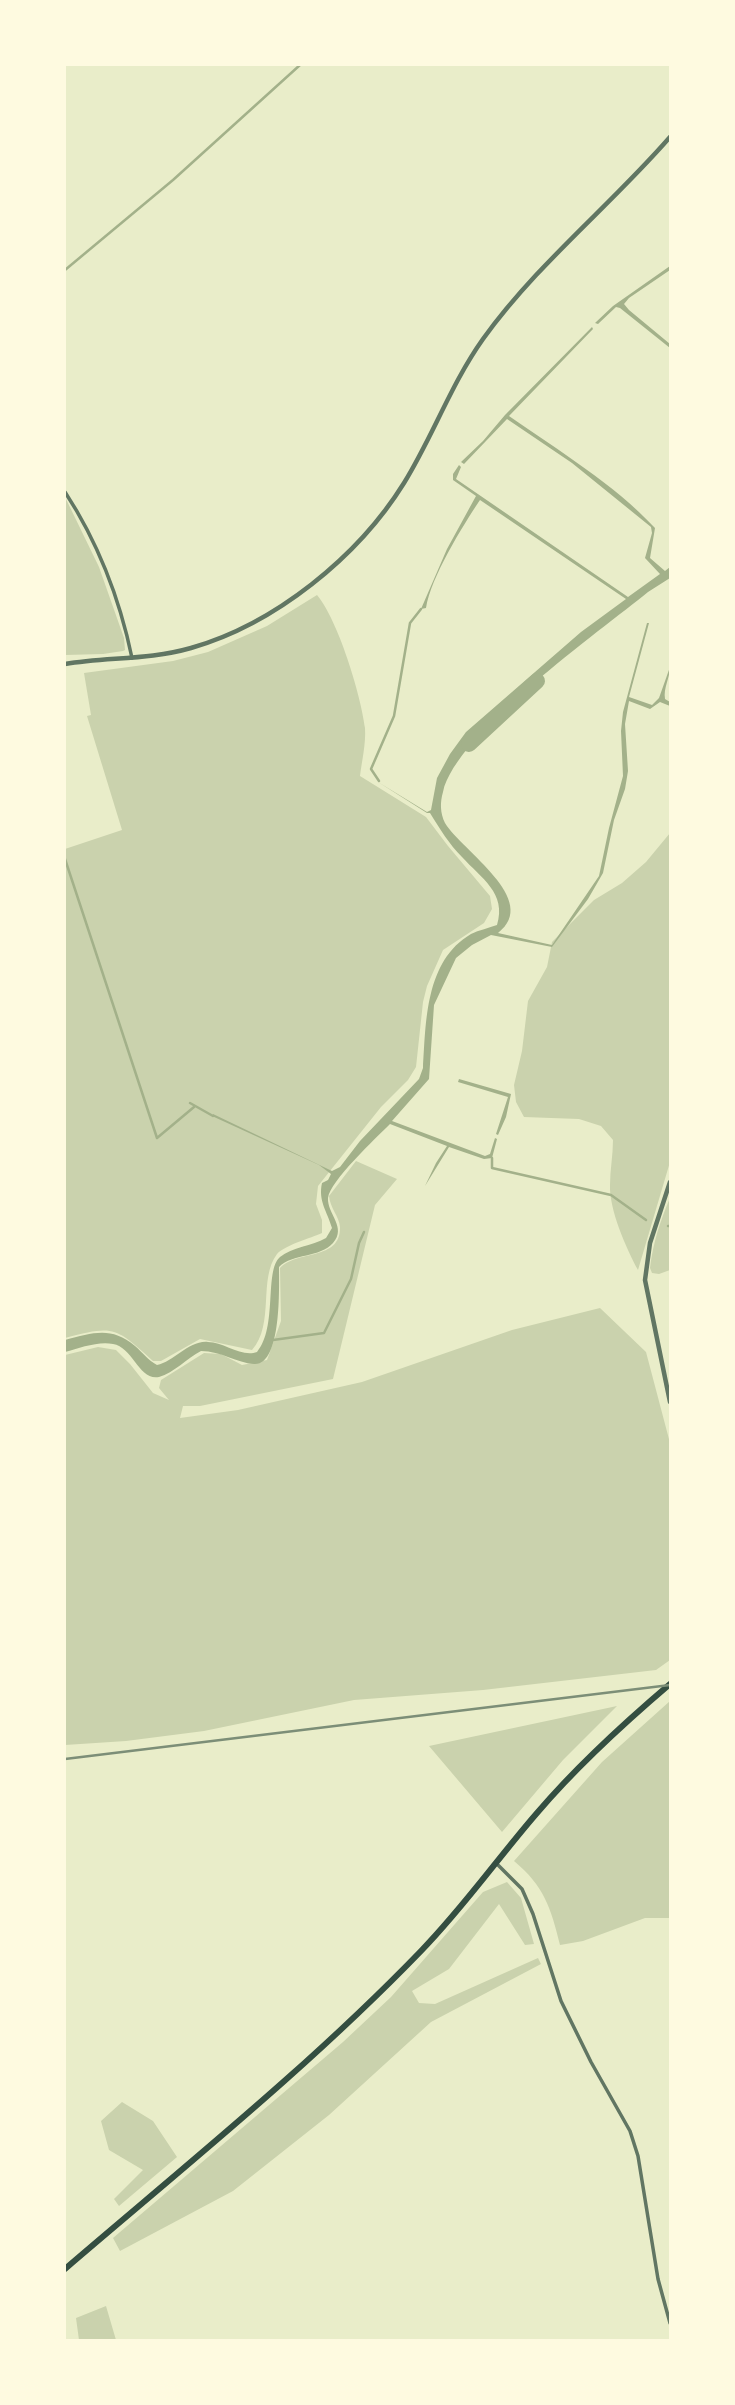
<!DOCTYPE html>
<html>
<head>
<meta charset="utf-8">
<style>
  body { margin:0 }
  #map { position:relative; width:735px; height:2405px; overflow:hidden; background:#e9edc9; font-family:Inter,sans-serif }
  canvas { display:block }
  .frame { position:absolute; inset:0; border:66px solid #fefae0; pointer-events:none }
</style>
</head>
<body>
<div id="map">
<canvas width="735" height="2405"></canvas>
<div class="frame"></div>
</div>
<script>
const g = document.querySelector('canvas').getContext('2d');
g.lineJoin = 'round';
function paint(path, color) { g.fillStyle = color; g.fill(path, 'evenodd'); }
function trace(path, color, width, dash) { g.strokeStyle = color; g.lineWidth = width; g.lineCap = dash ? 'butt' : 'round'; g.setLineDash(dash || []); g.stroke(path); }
const green = new Path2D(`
  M65 497 99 567 124 638 125 650 123 651 103 654 65 655Z
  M317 595C338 620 361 695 365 728 366 744 362 760 360 776L426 817 448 846 490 896 492 909 484 923 443 950 427 986 423 1002 416 1067 408 1080 381 1107 318 1186 316 1204 322 1220V1233C311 1238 285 1245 277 1254 258 1279 275 1324 252 1350L200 1339 161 1361H153C115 1327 115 1325 65 1338V849L122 830 87 716 91 715 84 673 173 661 208 652 267 626Z
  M670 833V1162L638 1270C626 1248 609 1209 610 1185 610 1170 613 1155 613 1140L601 1126 579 1119 524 1117 516 1102 514 1085 522 1051 528 1001 547 967 552 942 594 900 622 883 646 862Z
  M356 1161 397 1179 375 1205 333 1379 200 1406H183L180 1418 238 1410 362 1382 512 1330 600 1308 646 1352 670 1443V1660L656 1670 483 1690 354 1700 204 1731 126 1741 65 1745V1355L98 1347 116 1350 130 1364 153 1393 169 1400 159 1388 161 1380 204 1353 221 1354 242 1365 267 1360 281 1321 280 1268C296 1250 341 1261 340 1227 339 1216 330 1208 329 1196Z
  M670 1198V1270L659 1274 652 1273 650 1268C653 1243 660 1221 670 1198Z
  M670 1701V1918H645L583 1941 560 1945C551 1908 544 1886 514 1861L602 1762Z
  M617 1706 563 1760 502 1832 429 1746Z
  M507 1882 521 1898 534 1944 525 1945 499 1904 449 1969 412 1991 419 2003 435 2004 538 1958 541 1964 431 2022 329 2115 233 2191 120 2251 113 2238 343 2042 391 1997 483 1892Z
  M122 2102 153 2121 177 2157 119 2206 114 2199 143 2170 109 2150 101 2121Z
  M106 2306 116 2340H79L76 2318Z`);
const water = new Path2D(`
  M670 266V270L629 298 624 304 629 310 670 344V348L620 308 616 307 598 324 595 323 613 306Z
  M592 327 593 329 509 416C559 451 614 484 655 528L650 558 665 571 670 567V578L648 592C599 632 456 733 443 792 440 802 440 813 445 823 462 851 541 900 498 933L552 945 599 876 609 828 623 776 621 731 623 712 647 623H649L629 697 652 705 659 698 670 667C670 678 663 688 665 699L670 702V706L660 702 650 709 629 701 625 724 628 771 625 789 614 820 603 873 588 899 552 947 491 935 472 945 456 958 434 1005 429 1079 392 1121 485 1156 490 1154 495 1138 497 1139 492 1158 484 1159 449 1147 425 1186 436 1163 447 1146 390 1124C376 1138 330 1181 328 1198 327 1214 347 1227 333 1243 320 1258 293 1253 279 1267 279 1286 282 1366 254 1364 237 1363 221 1351 201 1351 187 1358 174 1373 159 1377 139 1381 133 1347 113 1344 98 1341 80 1348 65 1352V1340C93 1333 111 1326 135 1346 143 1353 148 1360 157 1365 174 1362 189 1340 208 1342 224 1342 242 1358 257 1352 278 1327 264 1271 280 1257 292 1247 312 1246 326 1238L332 1228C327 1211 318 1201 322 1183L328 1180 331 1174 319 1165 212 1116 213 1114 332 1171 340 1167 360 1141 419 1079 423 1068C426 1022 425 961 471 934 479 930 489 928 497 925 507 893 481 878 462 857 449 844 440 829 430 813H427L378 782 427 812 431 810 437 778 450 754 466 732 581 632 626 599 480 500C462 527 431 577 426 608L421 609 447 549 476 496 453 480V474L459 465 461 467 456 479 628 597 660 574 645 558 652 533 651 527 572 463 507 419 464 464 461 462 483 441 505 415Z
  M459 1079 511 1094 506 1117 498 1135 496 1134 508 1097 458 1082Z`);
const stream = new Path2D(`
  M65 270 173 180 300 65
  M379 781 371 769 394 716 410 623 421 609
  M65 859 157 1138 194 1107
  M190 1103 213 1116
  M492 1158V1168L611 1195 646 1220
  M668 1226H670
  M273 1340 324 1333 351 1279 359 1243 364 1232`);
const river = new Path2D(`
  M469 744 537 681`);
const minor = new Path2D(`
  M65 492C97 541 120 600 132 658
  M497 1864 522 1889 533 1914 561 2001 591 2062 630 2131 638 2156 658 2279 670 2323`);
const tertiary = new Path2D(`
  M65 664C107 657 149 660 191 648 275 624 358 557 404 483 433 436 451 384 483 339 537 264 610 206 670 137
  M670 1182 650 1243 645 1280 670 1402`);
const trunk = new Path2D(`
  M65 2269C185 2166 311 2065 421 1951 463 1908 498 1858 537 1813 577 1766 623 1724 670 1684`);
const rail = new Path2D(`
  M65 1759 670 1685`);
paint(green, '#cad2ad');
paint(water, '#a3b18a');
trace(stream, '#a3b18a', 2.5);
trace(river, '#a3b18a', 16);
trace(minor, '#617663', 3.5);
trace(tertiary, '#617663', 4.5);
trace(trunk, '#344e41', 6);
trace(rail, '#7c8e77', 2.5);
</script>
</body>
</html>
